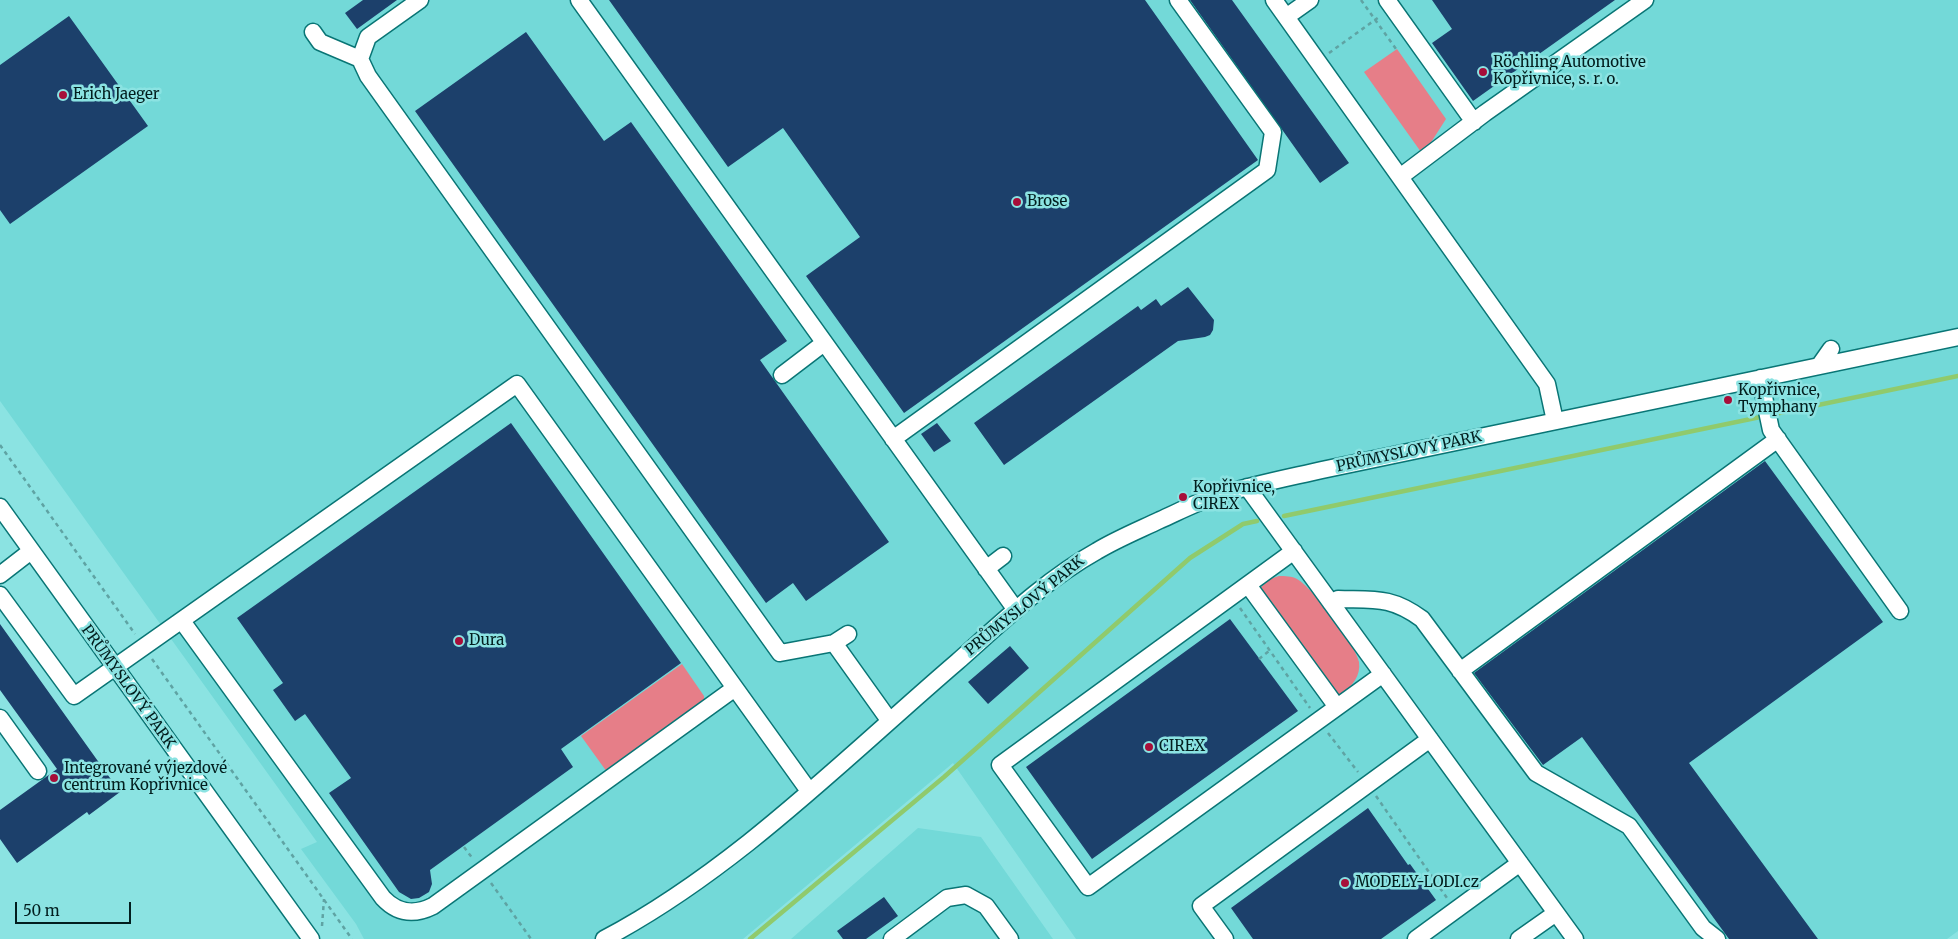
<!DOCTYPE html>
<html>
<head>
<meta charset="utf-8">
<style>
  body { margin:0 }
  #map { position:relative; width:1958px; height:939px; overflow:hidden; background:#8be3e2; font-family:Merriweather,serif }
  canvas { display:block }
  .scale { position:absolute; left:15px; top:902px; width:116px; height:22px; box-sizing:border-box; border:2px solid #021e1e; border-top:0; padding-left:6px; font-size:15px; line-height:18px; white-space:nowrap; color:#021e1e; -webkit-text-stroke:4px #8be3e2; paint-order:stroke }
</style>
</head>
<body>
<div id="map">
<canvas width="1958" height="939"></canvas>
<div class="scale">50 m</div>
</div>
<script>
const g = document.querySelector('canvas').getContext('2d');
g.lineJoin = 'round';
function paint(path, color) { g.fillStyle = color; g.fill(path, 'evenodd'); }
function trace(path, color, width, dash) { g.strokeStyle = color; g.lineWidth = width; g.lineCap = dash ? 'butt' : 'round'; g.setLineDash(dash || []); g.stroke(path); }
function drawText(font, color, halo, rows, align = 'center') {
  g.font = font + ' Merriweather,serif'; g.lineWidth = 5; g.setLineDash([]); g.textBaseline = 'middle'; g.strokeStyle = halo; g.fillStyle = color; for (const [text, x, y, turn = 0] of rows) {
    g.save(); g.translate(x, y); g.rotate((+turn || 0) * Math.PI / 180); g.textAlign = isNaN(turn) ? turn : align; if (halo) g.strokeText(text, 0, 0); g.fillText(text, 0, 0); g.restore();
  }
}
const built = new Path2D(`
  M0 0H1958V931L1947 939H1076L953 763 743 939H364L356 924 301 849 317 842 0 401Z
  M918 828 981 837 1053 939H791Z`);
const green = new Path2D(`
  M1397 49 1446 119 1428 147 1421 152 1364 72Z
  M1279 576C1285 576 1292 576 1297 579 1312 587 1356 645 1359 662 1361 676 1352 686 1342 694H1336L1261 591 1260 588 1270 579Z
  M682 664 704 696V702L607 772 581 736Z`);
const stream = new Path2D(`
  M1284 516 1958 376
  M750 939 944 777 1190 558 1243 524 1257 521`);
const building = new Path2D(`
  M363 0H397L357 29 345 13Z
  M609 0H1145L1258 160 904 413 806 276 860 237 783 128 728 167Z
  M1190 0H1232L1349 163 1320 183Z
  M1432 0H1615L1473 101 1432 43 1452 29Z
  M69 16 148 126 10 224 0 210V65Z
  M526 32 604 141 631 122 787 341 760 360 889 542 806 601 793 583 766 603 415 111Z
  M1188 287 1214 320 1213 330 1210 335 1205 337 1178 341 1004 465 974 423 1138 306 1141 310 1156 299 1161 306Z
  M511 423 681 663 561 749 573 767 430 870 432 884 429 892 419 898 411 899 399 892 329 793 351 778 305 714 295 721 273 690 283 683 237 618Z
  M937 423 951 441 934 452 921 434Z
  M1765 461 1883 622 1689 763 1818 939H1729L1582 737 1543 765 1474 673Z
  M1230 619 1298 711 1092 859 1026 767Z
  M0 624 120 792 89 815 87 812 17 863 0 839V810L57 769 0 690Z
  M1010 646 1029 668 988 704 968 682Z
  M1368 808 1408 865 1410 864 1436 900 1381 939H1253L1231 908Z
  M884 897 898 916 866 939H843L837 931Z`);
const path = new Path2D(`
  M1361 0 1396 49
  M1329 53 1379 17
  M0 445 135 634
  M1240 608 1310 708
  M152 659 352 939
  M1259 659 1269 651
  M1328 733 1358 772
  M1376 796 1447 898
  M464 847 473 859
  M491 883 531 939
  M322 926 324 899`);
const minor = new Path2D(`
  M579 0 1016 610
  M1274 0 1547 384 1555 421
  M1387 0 1474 122
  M1286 17 1310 0
  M313 32 320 42 360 59 368 76 780 653 834 643
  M360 59 368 37 420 0
  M1400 177 1485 113 1645 0
  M1819 366 1831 349
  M782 375 824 343
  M1760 378 1771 430 1900 611
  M893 439 1267 170 1273 132 1178 0
  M1247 487 1575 939
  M0 507 311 939
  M1294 551 1000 765 1088 887 1383 674
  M986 569 1003 556
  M0 575 31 551
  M1248 585 1337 707
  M0 595 74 696 517 384 809 791
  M1331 603 1338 599C1374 600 1391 596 1422 619L1536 773 1629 826 1703 928 1717 939
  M182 621 383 898C398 914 415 915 433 906L735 688
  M848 634 834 643 889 720
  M1460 671 1778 439
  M0 718 38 771
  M604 939C735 870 845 758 957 662 1001 623 1045 580 1097 551 1117 539 1139 530 1160 520 1178 512 1197 502 1216 496 1251 485 1287 478 1322 470L1958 337
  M892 939 947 898 966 895 986 906 1010 939
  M1225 939 1201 906 1430 739
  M1416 939 1520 863
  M1519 939 1556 913`);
const markers = [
  [1483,72,5,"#a70e39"],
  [63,95,5,"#a70e39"],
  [1017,202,5,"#a70e39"],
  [1728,400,5,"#a70e39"],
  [1183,497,5,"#a70e39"],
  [459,641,5,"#a70e39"],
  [1149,747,5,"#a70e39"],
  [54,778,5,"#a70e39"],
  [1345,883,5,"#a70e39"]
];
const poiNames = [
  ["Röchling Automotive",1493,63],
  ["Kopřivnice, s. r. o.",1493,80],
  ["Erich Jaeger",73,95],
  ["Brose",1027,202],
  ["Kopřivnice,",1738,391],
  ["Tymphany",1738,408],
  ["Kopřivnice,",1193,488],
  ["CIREX",1193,505],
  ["Dura",469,641],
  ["CIREX",1159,747],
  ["Integrované výjezdové",64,769],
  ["centrum Kopřivnice",64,786],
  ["MODELY-LODI.cz",1355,883]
];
const streetNames = [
  ["PRŮMYSLOVÝ PARK",1409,452,-12],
  ["PRŮMYSLOVÝ PARK",1025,606,-39],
  ["PRŮMYSLOVÝ PARK",128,687,54]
];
paint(built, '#73d9d8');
paint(green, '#e67e88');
trace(stream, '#90ca6c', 4.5);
paint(building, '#1c406b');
trace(minor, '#097575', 19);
trace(path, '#5fa3a3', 2.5, [4, 4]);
trace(minor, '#fff', 16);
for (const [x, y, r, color] of markers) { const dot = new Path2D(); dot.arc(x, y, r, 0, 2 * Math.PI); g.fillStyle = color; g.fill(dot); trace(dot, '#8be3e2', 2); }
drawText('15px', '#021e1e', '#8be3e2', poiNames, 'left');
drawText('15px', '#021e1e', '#8be3e2', streetNames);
</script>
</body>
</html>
